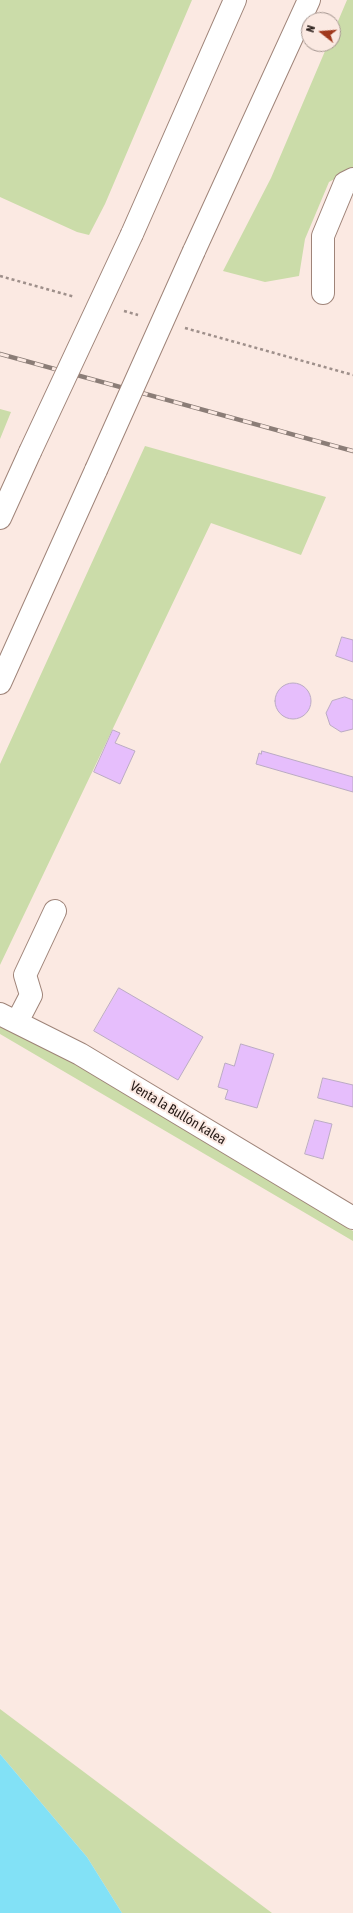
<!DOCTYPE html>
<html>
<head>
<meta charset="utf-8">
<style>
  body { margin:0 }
  #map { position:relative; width:353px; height:1913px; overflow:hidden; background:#fbe9e2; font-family:"Asap Condensed",sans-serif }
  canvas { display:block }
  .north { position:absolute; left:301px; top:12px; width:40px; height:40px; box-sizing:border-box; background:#fbe9e2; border:1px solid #a59690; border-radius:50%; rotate:287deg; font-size:11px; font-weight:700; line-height:16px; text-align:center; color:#251a16 }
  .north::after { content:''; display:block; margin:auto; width:14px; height:18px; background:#a0381c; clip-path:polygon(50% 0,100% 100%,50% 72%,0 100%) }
</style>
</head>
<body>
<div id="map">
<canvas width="353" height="1913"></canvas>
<div class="north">N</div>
</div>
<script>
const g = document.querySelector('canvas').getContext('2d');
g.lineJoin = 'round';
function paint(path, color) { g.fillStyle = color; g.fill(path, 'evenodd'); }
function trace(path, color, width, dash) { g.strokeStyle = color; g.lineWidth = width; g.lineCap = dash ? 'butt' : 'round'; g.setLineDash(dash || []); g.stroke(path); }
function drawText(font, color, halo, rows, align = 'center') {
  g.font = font + ' "Asap Condensed",sans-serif'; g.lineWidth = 4; g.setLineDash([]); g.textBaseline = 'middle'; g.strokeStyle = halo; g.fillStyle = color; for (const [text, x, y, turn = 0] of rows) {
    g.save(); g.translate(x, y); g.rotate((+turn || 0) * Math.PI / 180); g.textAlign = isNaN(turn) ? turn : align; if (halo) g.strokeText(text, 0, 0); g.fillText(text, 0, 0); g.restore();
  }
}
const green = new Path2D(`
  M0 0H192L105 204 89 235 77 232 0 197Z
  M347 0H353V169L329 182 305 239 299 276 265 282 223 271 271 178 328 44H333V33Z
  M0 409 11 412 0 439Z
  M145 446 326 497 301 555 211 523 0 965V764Z
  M0 1023 119 1087 353 1231V1241L0 1034Z
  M0 1709 272 1913H122L87 1857 0 1754Z`);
const water = new Path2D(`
  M0 1754 87 1857 122 1913H0Z`);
const building = new Path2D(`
  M342 637 353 640V662L336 656Z
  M275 701a18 18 0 1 1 36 0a18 18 0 1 1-36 0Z
  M345 697 353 700V729L341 732 330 725 326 713 332 701Z
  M113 730 120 733 115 743 135 751 120 784 94 772Z
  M262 751 353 777V792L256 764 259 753 261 754Z
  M119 988 203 1037 178 1080 94 1031Z
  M241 1044 274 1054 257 1108 225 1099 228 1090 218 1087 225 1063 234 1066Z
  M323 1078 353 1085V1107L318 1098Z
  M315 1120 332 1124 323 1159 305 1154Z`);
const path = new Path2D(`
  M0 276 75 297
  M124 311 138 315
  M185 328 353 375`);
const minor = new Path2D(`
  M323 293V236L345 183 353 179
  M0 1014 80 1054 353 1218
  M17 1022 31 995 25 975 55 911`);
const highway = new Path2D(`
  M132 234 235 0
  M194 251 309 0
  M0 518 30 452
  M0 683 96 470`);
const rail = new Path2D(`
  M0 354 353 451`);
const highwayBridge = new Path2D(`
  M30 452 132 234
  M96 470 194 251`);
const streetNames = [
  ["Venta la Bullón kalea",178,1113,31]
];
paint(green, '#cbdca9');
paint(water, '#82e1f6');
paint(building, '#e6befc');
trace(building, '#bbabc3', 1);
trace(minor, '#9f8479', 24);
trace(highway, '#9f8479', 24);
trace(path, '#9e8f8a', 2.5, [3, 3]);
trace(minor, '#fff', 22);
trace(highway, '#fff', 22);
trace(rail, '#8b7d77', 4.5);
trace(rail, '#fbe9e2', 3, [9]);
trace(highwayBridge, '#9f8479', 24, []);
trace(highwayBridge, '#fff', 22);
drawText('14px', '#251a16', '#fbe9e2', streetNames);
</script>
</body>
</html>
